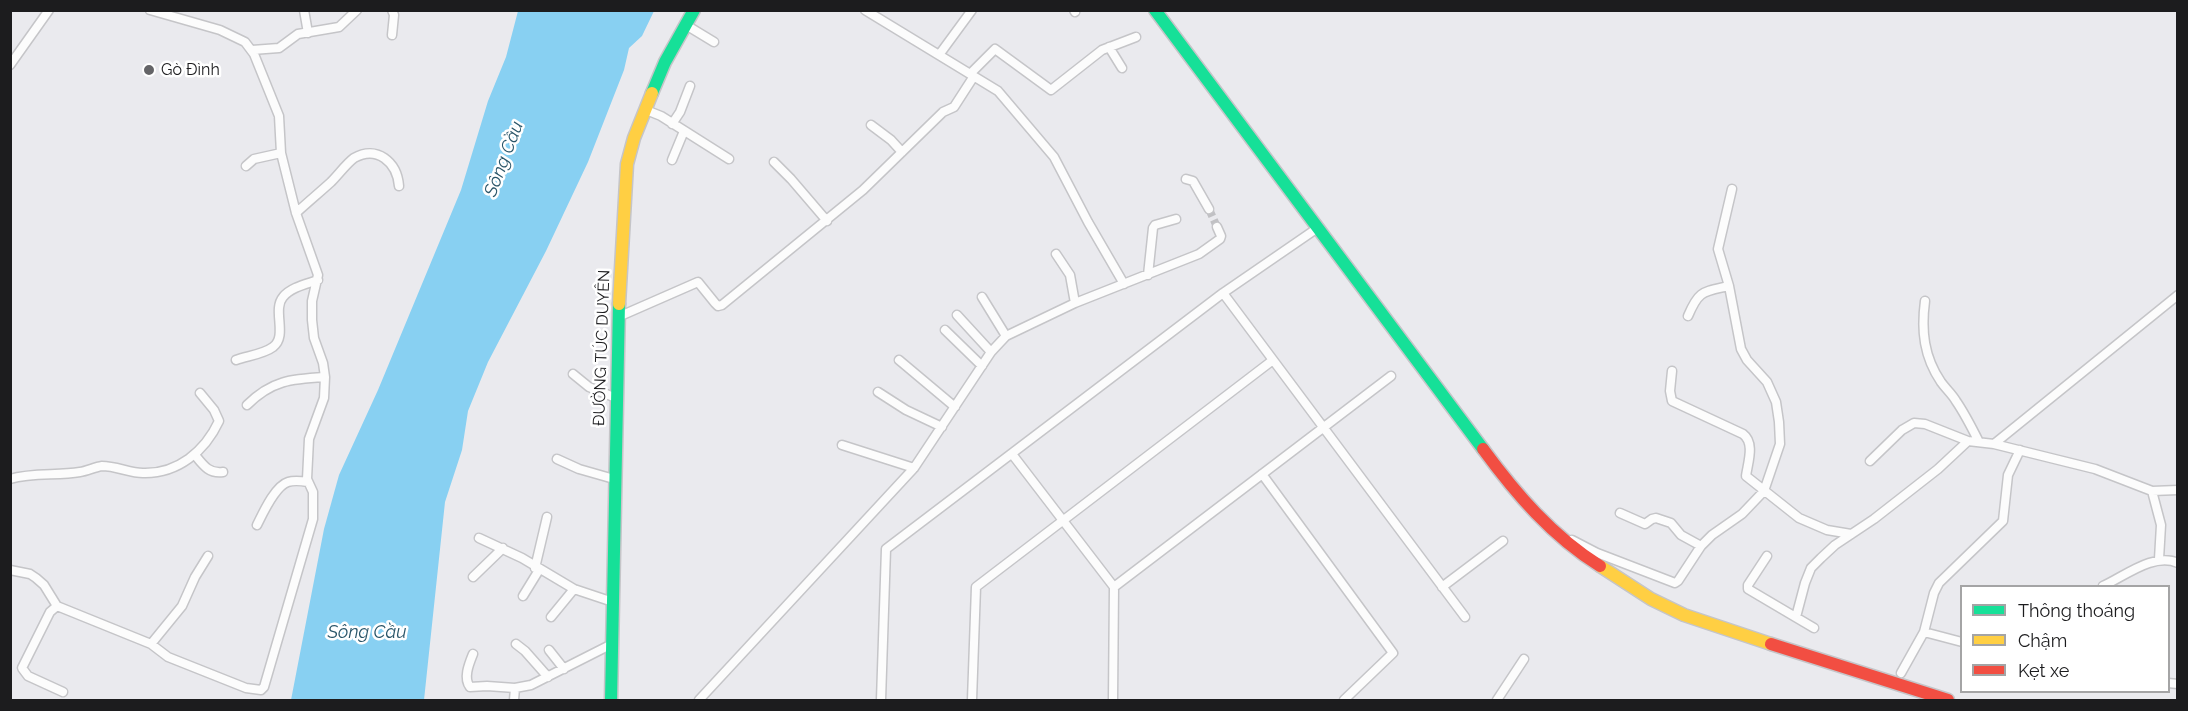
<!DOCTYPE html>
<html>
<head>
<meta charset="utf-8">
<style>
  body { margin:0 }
  #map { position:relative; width:2188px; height:711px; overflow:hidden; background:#eaeaee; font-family:Raleway,sans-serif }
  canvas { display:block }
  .frame { position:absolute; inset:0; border:12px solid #1c1c1e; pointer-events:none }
  .legend { position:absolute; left:1960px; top:585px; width:210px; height:108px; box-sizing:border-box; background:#fff; border:2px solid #a4a4a5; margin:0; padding:8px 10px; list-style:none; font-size:18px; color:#1c1c1e }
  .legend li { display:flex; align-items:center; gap:12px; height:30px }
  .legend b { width:30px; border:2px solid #a4a4a5 }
</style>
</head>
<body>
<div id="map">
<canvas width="2188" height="711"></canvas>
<div class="frame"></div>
<ul class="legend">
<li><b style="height:8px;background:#16e098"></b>Thông thoáng</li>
<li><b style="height:8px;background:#ffcf43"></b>Chậm</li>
<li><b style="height:8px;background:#f24e42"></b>Kẹt xe</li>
</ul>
</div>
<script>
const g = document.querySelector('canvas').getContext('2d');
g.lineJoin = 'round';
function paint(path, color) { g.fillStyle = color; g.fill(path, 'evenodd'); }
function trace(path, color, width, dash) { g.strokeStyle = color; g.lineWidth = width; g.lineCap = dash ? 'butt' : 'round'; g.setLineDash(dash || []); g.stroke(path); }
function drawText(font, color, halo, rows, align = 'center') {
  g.font = font + ' Raleway,sans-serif'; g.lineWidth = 5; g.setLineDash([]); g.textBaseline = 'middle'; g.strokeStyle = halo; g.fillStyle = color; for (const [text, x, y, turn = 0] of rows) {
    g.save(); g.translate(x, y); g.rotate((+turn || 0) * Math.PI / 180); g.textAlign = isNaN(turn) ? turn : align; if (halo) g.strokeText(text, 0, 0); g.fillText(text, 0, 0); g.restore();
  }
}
const water = new Path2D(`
  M518 11H654L642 36 629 48 624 70 588 162 546 251 488 362 468 411 462 450 445 502 424 700H291L324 529 339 475 378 390 461 190 488 101 506 57Z`);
const streetTunnel = new Path2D(`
  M1209 209 1217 227`);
const street = new Path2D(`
  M304 10 308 33
  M865 10 998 91 1054 157 1088 222 1124 284
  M1074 10 1075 12
  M686 25 714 42
  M392 35 394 15 392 10
  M1109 47 1122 68
  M252 50 279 48 298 34 339 27 357 10
  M939 55 972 10
  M10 65 49 10
  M970 74 995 49 1051 90 1102 50 1136 37
  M646 110 661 116 729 159
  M672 124 680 112 690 86
  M871 125 891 140 902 152
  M672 160 684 131
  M774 162 791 179 827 221
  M246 166 254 159 281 153
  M1186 179 1193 181 1209 209
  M296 213C308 202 320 192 331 182 339 174 346 164 354 158 377 145 397 162 399 186
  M1056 254 1070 275 1075 303
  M1148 275 1153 228 1155 225 1176 219
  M1223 293 1465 617
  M982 297 1006 336
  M1925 301C1921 331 1924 357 1941 382 1946 389 1952 394 1956 401 1965 414 1972 428 1979 442
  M957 315 991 352
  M1688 316C1699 290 1703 292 1729 286
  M618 317 698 282 715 303 718 306 722 305 863 190 943 112 954 107 974 76
  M945 330 982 366
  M236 360C247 356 264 354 273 347 288 336 272 310 283 297 291 287 307 284 318 280
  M899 360 955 407
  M1672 371 1670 391 1672 401 1743 434C1755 443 1748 462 1746 476L1799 518 1827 530 1851 534
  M573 374 589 387 616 398
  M878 392 906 410 942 427
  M247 405C272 380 292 379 325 377
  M1994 444 2178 295
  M842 445 914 468
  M1012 454 1114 587
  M195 455C203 465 209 474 223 472
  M557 459 579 469 614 479
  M1870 461 1902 430 1914 423 1925 424 1968 441 1994 444 2095 469 2152 491 2178 490
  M1262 474 1393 653 1344 700
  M10 479C33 472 57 476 80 472 87 471 95 467 102 466 116 466 130 473 143 473 178 474 205 451 219 421L214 410 200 393
  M2152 491 2161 525 2159 559
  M1620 513 1645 524 1652 519 1656 518 1671 523 1681 535 1701 546
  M257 525C263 513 275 486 288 482 294 480 302 481 308 482
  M479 538 522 558 574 589 613 602
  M1572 540 1597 553 1675 583 1678 581 1701 546 1712 535 1742 514 1764 491 1780 444 1779 422 1776 402 1767 382 1747 360 1741 349 1729 286 1718 249 1732 189
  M1767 556 1748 585V589L1814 628
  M535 568 547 517
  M10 570 30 574 36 578 44 585 57 606 151 644 168 657 246 688 261 690 264 687 313 519V492L307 479 309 439 324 398 325 377 323 363 314 338 312 320V301L318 275 296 213 281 153 279 116 254 54 245 42 220 30 150 10
  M473 577 503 548
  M2103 586C2125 576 2154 552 2178 563
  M1442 587 1503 541
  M523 596 539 570
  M57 606 50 612 22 668 28 676 63 692
  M551 617 574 589
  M1796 617 1805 583 1811 568 1821 558 1835 545 1874 519 1938 469 1968 441
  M1924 632 1962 642
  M151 644 182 606 195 577 208 556
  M516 644 525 651 548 677
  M549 650 564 669
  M473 654C469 664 463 678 470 687L487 686 515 688 531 685 612 644
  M1901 673 1924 632 1934 593 1939 583 2003 521 2008 475 2020 450
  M2168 683 2178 684
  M514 700 515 688
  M699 700 914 468 991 352 1006 336 1075 303 1199 254 1220 239 1221 236 1217 227
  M881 700 886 549 1223 293 1319 227
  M972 700 976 587 1273 360
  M1113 700 1114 587 1391 376
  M1497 700 1524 659`);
const fast = new Path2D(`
  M1155 10 1483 449
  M652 93 665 62 694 10
  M611 700 619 304`);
const slow = new Path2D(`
  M619 304 627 164 634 138 652 93
  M1600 566 1651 599 1684 615 1771 644`);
const jam = new Path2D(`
  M1483 449C1516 494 1552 536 1600 566
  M1771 644 1948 700`);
const markers = [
  [149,70,6,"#646467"]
];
const poiNames = [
  ["Gò Đình",161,70]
];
const streetNames = [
  ["ĐƯỜNG TÚC DUYÊN",602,348,-88]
];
const waterNames = [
  ["Sông Cầu",504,159,-69],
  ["Sông Cầu",367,633]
];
paint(water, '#88d0f2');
trace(streetTunnel, '#c1c1c4', 8, [8, 4]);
trace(street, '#c5c5c8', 11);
trace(fast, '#c5c5c8', 15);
trace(slow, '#c5c5c8', 15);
trace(jam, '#c5c5c8', 15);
trace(street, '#fcfcfc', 8);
trace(fast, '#16e098', 12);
trace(slow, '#ffcf43', 12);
trace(jam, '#f24e42', 12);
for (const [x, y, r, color] of markers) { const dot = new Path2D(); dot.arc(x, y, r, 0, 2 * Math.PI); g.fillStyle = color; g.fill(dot); trace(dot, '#fff', 2); }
drawText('16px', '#1c1c1e', '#fff', poiNames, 'left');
drawText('16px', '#1c1c1e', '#fff', streetNames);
drawText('italic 18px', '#295569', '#fff', waterNames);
</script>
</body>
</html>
